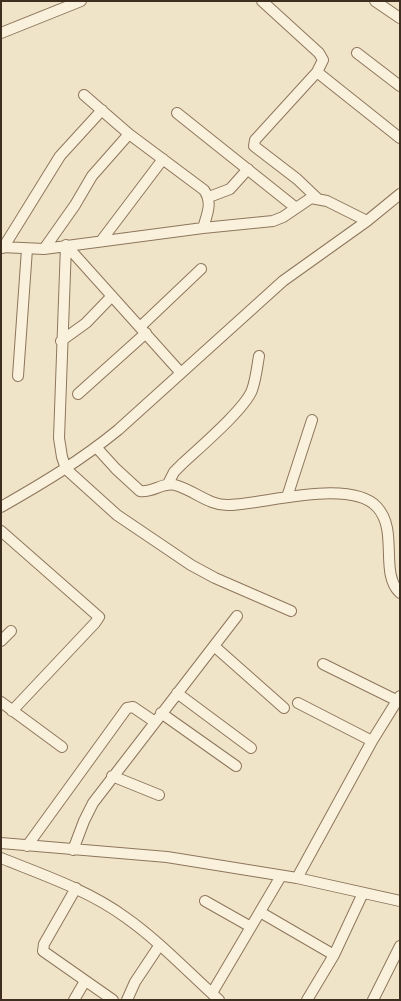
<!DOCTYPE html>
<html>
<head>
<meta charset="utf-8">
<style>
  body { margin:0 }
  #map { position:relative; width:401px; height:1001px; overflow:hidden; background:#f0e4c8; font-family:"Roboto Serif",serif }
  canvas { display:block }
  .frame { position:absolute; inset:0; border:2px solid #3d2e20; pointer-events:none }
</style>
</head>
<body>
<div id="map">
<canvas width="401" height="1001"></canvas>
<div class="frame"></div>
</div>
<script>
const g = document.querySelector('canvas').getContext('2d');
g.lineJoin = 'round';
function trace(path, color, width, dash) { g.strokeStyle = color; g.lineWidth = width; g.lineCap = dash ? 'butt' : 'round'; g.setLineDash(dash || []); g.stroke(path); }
const minor = new Path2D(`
  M262 1 319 53 323 60 317 72 255 140 254 146 297 179 318 199
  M375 1 400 18
  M1 33 81 1
  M357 53 400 86
  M317 72 400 138
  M84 95 129 134 204 190C213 203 207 214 203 228
  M177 113 296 208
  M209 197 230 189 248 169
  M101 241 163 159
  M66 245 59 438 62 457 66 469 117 515 191 565 215 578 291 611
  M66 245 181 373
  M1 247 44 249 203 228 273 221 283 217 311 198 327 201 367 221
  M3 248 60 156 102 110
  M44 249 75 205 92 176 129 134
  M140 327 201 269
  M61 341 86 323 112 296
  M18 376 27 249
  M78 394 146 333
  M96 447 116 469 140 491C153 493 162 482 175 485 194 490 209 506 229 505 265 504 350 478 377 507 399 531 379 573 400 593
  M168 484 174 472 182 464C199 448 245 409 252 390 256 379 257 367 259 356
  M287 497 312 420
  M1 507C43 483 80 461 118 430L283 281 367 221 400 194
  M1 531 99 617 95 623 12 711
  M1 641 11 631
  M214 646 284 708
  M323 664 398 701
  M177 693 251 748
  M1 702 62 747
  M298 703 372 741
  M161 713 236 766
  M112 776 159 795
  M1 843 167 857 297 878 400 901
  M27 846 127 708 133 707 155 722
  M73 850 84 821 93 803 237 616
  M1 858C43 875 88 890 125 917 158 940 189 973 219 1000
  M297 878 372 741 400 696
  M76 888 44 944 43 951 113 1000
  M205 901 251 927
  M260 912 334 955
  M212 993 281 876
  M74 1000 85 981
  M127 1000 135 982 159 946
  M307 1000 334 955 363 893
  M373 1000 400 946`);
trace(minor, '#8d765c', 12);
trace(minor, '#faf1dc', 10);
</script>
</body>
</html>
